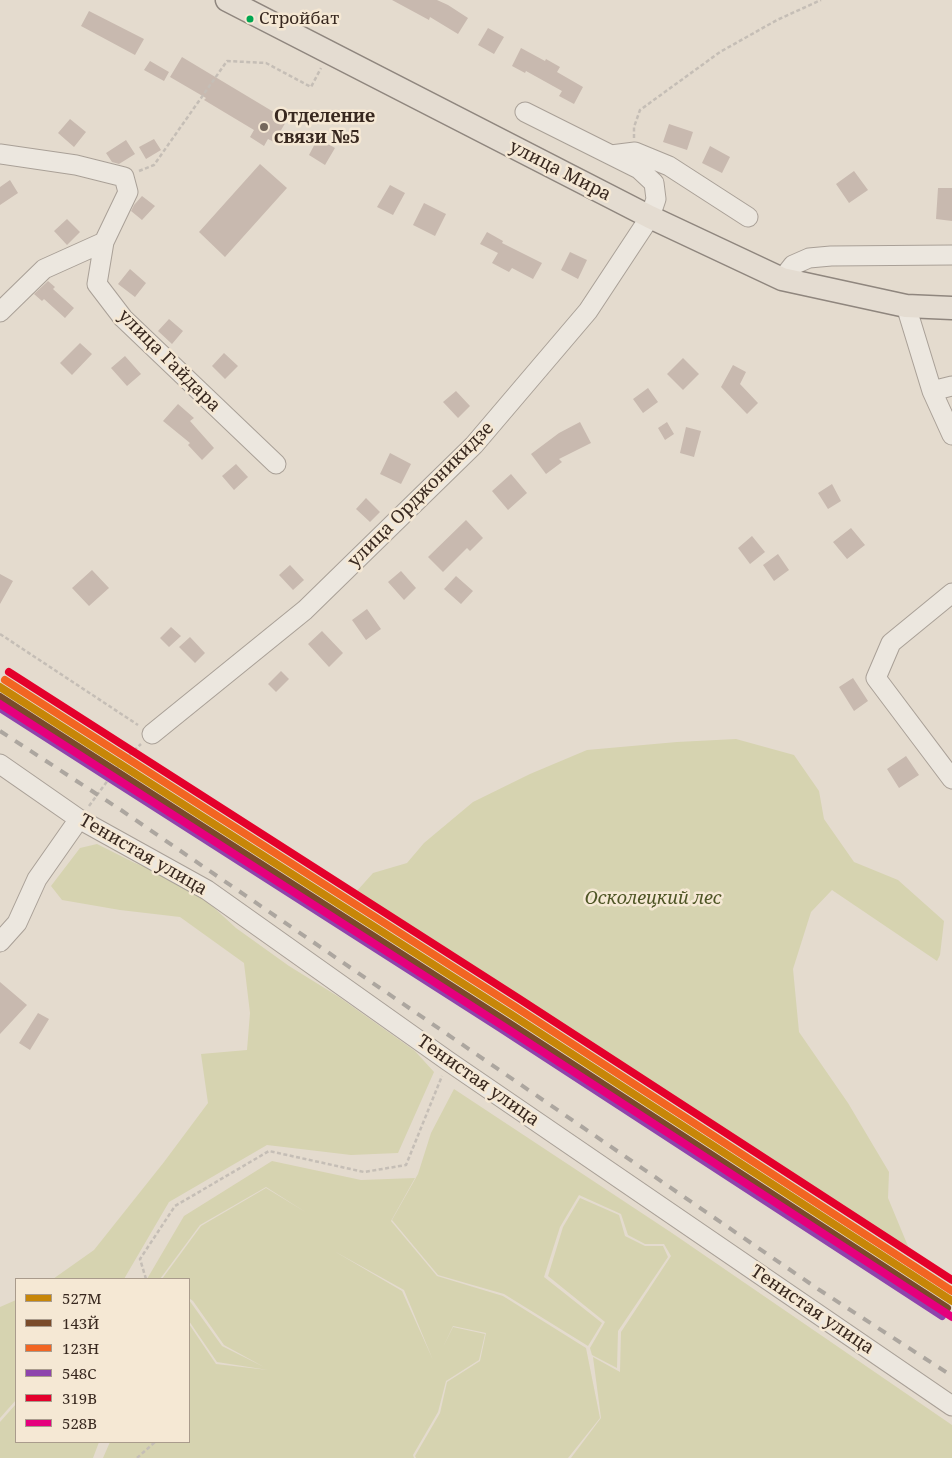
<!DOCTYPE html>
<html>
<head>
<meta charset="utf-8">
<style>
  body { margin:0 }
  #map { position:relative; width:952px; height:1458px; overflow:hidden; background:#e4dbce; font-family:"Noto Serif",serif }
  canvas { display:block }
  .legend { position:absolute; left:15px; top:1278px; width:175px; height:165px; box-sizing:border-box; background:#f5e8d4; border:1px solid #a99b8c; margin:0; padding:6px 9px; list-style:none; font-size:15px; color:#38281f }
  .legend li { display:flex; align-items:center; gap:10px; height:25px }
  .legend b { width:25px; border:1px solid #a99b8c }
</style>
</head>
<body>
<div id="map">
<canvas width="952" height="1458"></canvas>
<ul class="legend">
<li><b style="height:6px;background:#c78608"></b>527М</li>
<li><b style="height:6px;background:#7a4b2a"></b>143Й</li>
<li><b style="height:6px;background:#f26522"></b>123Н</li>
<li><b style="height:6px;background:#8e44ad"></b>548С</li>
<li><b style="height:6px;background:#e4002b"></b>319В</li>
<li><b style="height:6px;background:#e5007d"></b>528В</li>
</ul>
</div>
<script>
const g = document.querySelector('canvas').getContext('2d');
g.lineJoin = 'round';
function paint(path, color) { g.fillStyle = color; g.fill(path, 'evenodd'); }
function trace(path, color, width, dash) { g.strokeStyle = color; g.lineWidth = width; g.lineCap = dash ? 'butt' : 'round'; g.setLineDash(dash || []); g.stroke(path); }
function drawText(font, color, halo, rows, align = 'center') {
  g.font = font + ' "Noto Serif",serif'; g.lineWidth = 5; g.setLineDash([]); g.textBaseline = 'middle'; g.strokeStyle = halo; g.fillStyle = color; for (const [text, x, y, turn = 0] of rows) {
    g.save(); g.translate(x, y); g.rotate((+turn || 0) * Math.PI / 180); g.textAlign = isNaN(turn) ? turn : align; if (halo) g.strokeText(text, 0, 0); g.fillText(text, 0, 0); g.restore();
  }
}
const green = new Path2D(`
  M736 739 794 755 819 791 824 819 854 862 898 880 944 921 940 955 937 961 832 890 811 912 793 969 799 1032 848 1103 889 1172 888 1198 910 1251 700 1112 562 1024 422 937 356 892 373 873 407 863 424 843 473 802 530 774 587 750 677 742Z
  M97 844 135 863 186 882 236 928 289 966 339 997 415 1051 434 1072 398 1153 351 1155 267 1145 169 1202 124 1279H53L94 1250 164 1162 208 1103 201 1054 247 1050 250 1013 244 963 180 917 120 910 62 900 51 886 80 848Z
  M454 1089 672 1233 952 1425V1458H571L601 1418 593 1357 620 1372 621 1332 671 1256 664 1244H645L628 1235 621 1214 579 1195 560 1227 544 1277 602 1323 588 1346 504 1294 438 1275 392 1220 418 1174 431 1133Z
  M272 1161 361 1180 415 1178 391 1221 437 1276 503 1296 586 1348 600 1418 568 1458H416L415 1456 440 1413 447 1382 480 1361 486 1333 453 1326 443 1347 453 1327 485 1334 479 1360 446 1381 438 1412 413 1455 414 1458H103L110 1442H189V1324L216 1364 268 1370 217 1362 189 1321V1300L222 1346 264 1367 224 1345 193 1301 189 1298V1279H162L201 1226 266 1188 307 1213 266 1187 200 1225 160 1279H147L184 1216ZM311 1216 334 1251 404 1290 433 1360 402 1291 334 1251Z
  M580 1198 619 1215 625 1236 645 1246H663L668 1257 618 1331 617 1368 592 1355 590 1348 605 1322 548 1276 563 1227Z
  M16 1300V1400L0 1418V1307Z
  M16 1404V1442H99L93 1458H0V1422Z`);
const building = new Path2D(`
  M392 0H437L448 5 468 18 458 34 430 17 429 20Z
  M89 11 144 39 135 55 81 26Z
  M488 28 504 37 494 54 478 45Z
  M521 48 545 61 546 59 560 67 557 72 583 87 574 104 559 96 562 91 526 71 525 73 512 66Z
  M182 57 287 120 274 142 268 139 264 146 250 137 254 130 204 100 206 98 170 77Z
  M150 61 169 72 164 81 144 70Z
  M70 119 86 132 74 147 58 133Z
  M669 124 693 132 687 150 663 142Z
  M318 138 335 148 325 165 309 155Z
  M154 139 161 150 146 159 139 147Z
  M126 140 135 154 119 164 112 162 106 153Z
  M710 146 730 157 722 173 702 163Z
  M260 164 287 188 225 257 199 232Z
  M854 171 868 190 849 203 836 184Z
  M10 180 18 193 0 205V187Z
  M390 185 405 193 393 215 377 207Z
  M938 188H952V221L936 219Z
  M142 196 155 206 142 220 131 211 134 205Z
  M424 203 446 214 435 236 413 225Z
  M67 219 80 232 67 245 54 231Z
  M487 232 503 241 502 243 542 263 533 279 512 268 509 272 492 263 498 253 480 244Z
  M570 252 587 260 578 279 561 270Z
  M130 269 146 283 135 297 118 284Z
  M48 281 55 287 53 289 74 308 65 318 44 299 42 301 34 294Z
  M169 319 183 331 172 344 158 331Z
  M80 343 92 354 72 375 60 363Z
  M224 353 238 366 225 379 212 366Z
  M125 356 141 374 127 386 111 368Z
  M683 358 699 374 683 390 667 374Z
  M733 365 746 372 740 384 758 403 747 414 721 387Z
  M648 388 658 402 643 413 633 399Z
  M456 391 470 406 458 418 443 402Z
  M178 404 194 418 190 421 214 448 202 460 188 445 190 443 163 421Z
  M580 422 591 443 559 459 562 462 546 474 531 454 559 433Z
  M667 422 674 434 665 440 658 428Z
  M686 427 701 431 694 457 680 453Z
  M390 453 411 464 401 484 380 474Z
  M236 464 248 477 234 490 222 476Z
  M511 474 527 493 508 510 492 491Z
  M832 484 841 501 828 509 818 493Z
  M366 498 380 512 370 522 356 509Z
  M466 520 483 538 470 551 467 548 443 572 428 557Z
  M851 528 865 545 847 559 833 542Z
  M752 536 765 552 750 564 738 548Z
  M778 554 789 570 774 581 763 565Z
  M290 565 304 580 293 590 279 575Z
  M92 570 109 588 89 606 72 588Z
  M401 571 416 588 404 600 388 582Z
  M0 574 13 581 0 604Z
  M456 576 473 591 461 604 444 589Z
  M367 609 381 629 366 640 352 620Z
  M171 627 181 636 169 647 160 638Z
  M322 631 343 653 329 667 308 644Z
  M190 637 205 653 195 663 179 647Z
  M281 671 289 679 276 692 268 684Z
  M853 678 868 701 854 711 839 687Z
  M906 756 919 775 899 788 887 769Z
  M0 982 27 1005 0 1034Z
  M38 1013 49 1019 30 1050 19 1043Z`);
const path = new Path2D(`
  M634 138V127L640 110 720 52 777 20 821 0
  M139 171 154 165 227 61 266 63 311 87 321 68
  M0 634 138 725
  M89 806 120 764 141 744
  M146 1279 140 1259 175 1206 269 1151 364 1172 406 1165 442 1076
  M137 1458 155 1442`);
const minor = new Path2D(`
  M0 154 76 165 124 177 128 192 104 242
  M611 155 635 152 669 166 748 217
  M782 279 793 265 809 258 831 256 952 255
  M906 306 932 391 952 435
  M0 312 44 269 104 242 97 284 123 318 276 464
  M932 391 952 386
  M952 593 891 643 876 678 952 779
  M152 734 305 610 474 445 588 311 650 217 656 199 654 183 639 169 525 112
  M0 764 79 819 207 890 448 1061 952 1406
  M0 942 17 923 37 879 79 819`);
const major = new Path2D(`
  M227 0 650 217 782 279 906 306 952 308`);
const rail = new Path2D(`
  M0 731 121 810 818 1289 952 1376`);
const rail1 = new Path2D(`
  M0 687 509 1013 952 1301`);
const rail2 = new Path2D(`
  M0 697 504 1020 947 1308`);
const rail3 = new Path2D(`
  M5 680 514 1006 952 1291`);
const rail4 = new Path2D(`
  M0 708 500 1028 942 1316`);
const rail5 = new Path2D(`
  M9 672 518 998 952 1280`);
const rail6 = new Path2D(`
  M0 704 503 1026 952 1317`);
const markers = [
  [250,19,4.5,"#00a651"],
  [264,127,5,"#74675c"]
];
const busNames = [
  ["Стройбат",259,19]
];
const poiNames = [
  ["Отделение",274,117],
  ["связи №5",274,138]
];
const streetNames = [
  ["улица Мира",560,171,27],
  ["улица Гайдара",169,361,45],
  ["улица Орджоникидзе",421,495,-45],
  ["Тенистая улица",143,855,30],
  ["Тенистая улица",478,1081,35],
  ["Тенистая улица",812,1310,34]
];
const parkNames = [
  ["Осколецкий лес",653,899]
];
paint(green, '#d6d3b0');
paint(building, '#c8b9af');
trace(minor, '#a9a097', 21);
trace(major, '#8f867e', 25);
trace(path, '#c5beb6', 2.5, [4, 2.5]);
trace(minor, '#ece7df', 19);
trace(major, '#e4dcd1', 22);
trace(rail, '#aca69f', 4, [9, 9]);
trace(rail1, '#c78608', 8);
trace(rail2, '#7a4b2a', 8);
trace(rail3, '#f26522', 8);
trace(rail4, '#8e44ad', 8);
trace(rail5, '#e4002b', 8);
trace(rail6, '#e5007d', 8);
for (const [x, y, r, color] of markers) { const dot = new Path2D(); dot.arc(x, y, r, 0, 2 * Math.PI); g.fillStyle = color; g.fill(dot); trace(dot, '#f5e8d4', 2); }
drawText('17px', '#38281f', '#f5e8d4', busNames, 'left');
drawText('bold 18px', '#38281f', '#f5e8d4', poiNames, 'left');
drawText('18px', '#38281f', '#f5e8d4', streetNames);
drawText('italic 18px', '#4e5525', '#f5e8d4', parkNames);
</script>
</body>
</html>
